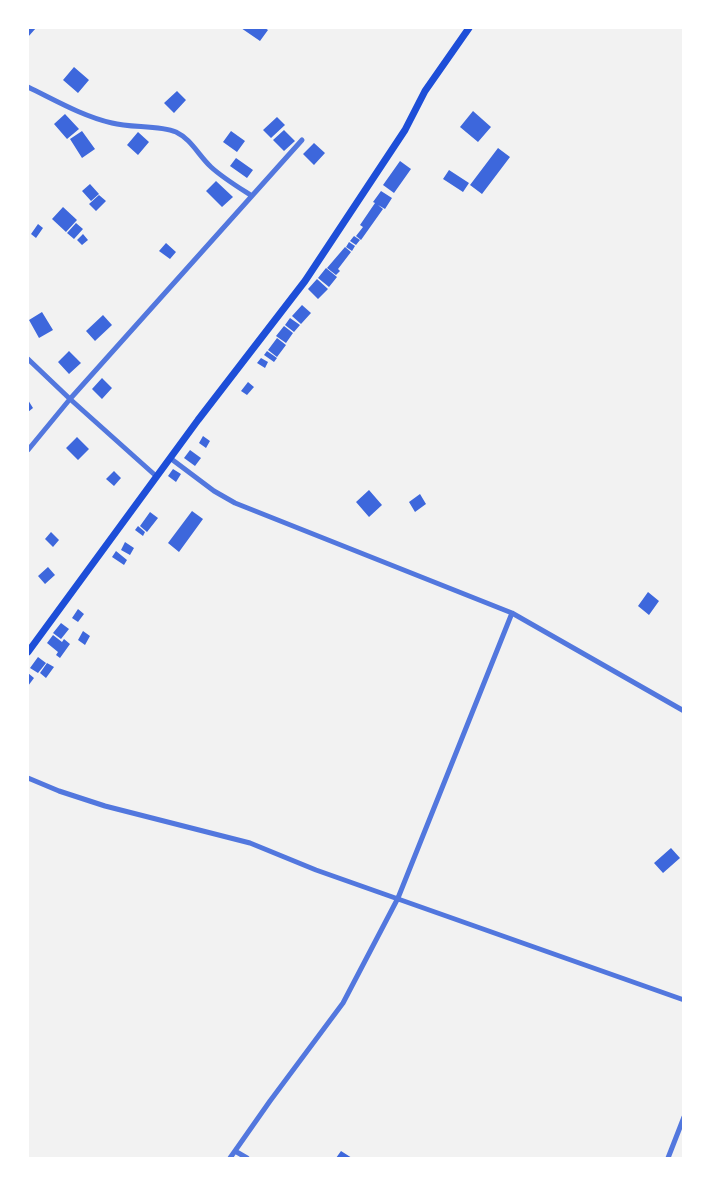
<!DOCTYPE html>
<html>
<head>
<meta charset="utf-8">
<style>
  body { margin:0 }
  #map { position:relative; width:711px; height:1186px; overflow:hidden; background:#f2f2f2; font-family:"IBM Plex Sans",sans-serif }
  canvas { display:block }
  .frame { position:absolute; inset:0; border:29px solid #fff; pointer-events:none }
</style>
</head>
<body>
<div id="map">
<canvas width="711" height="1186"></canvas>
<div class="frame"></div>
</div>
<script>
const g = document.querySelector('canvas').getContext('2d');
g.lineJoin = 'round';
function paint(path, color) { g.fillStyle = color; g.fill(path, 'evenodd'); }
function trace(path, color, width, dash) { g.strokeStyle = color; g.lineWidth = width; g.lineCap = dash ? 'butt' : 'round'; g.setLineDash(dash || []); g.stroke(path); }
const building = new Path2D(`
  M28 28H36L28 37Z
  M241 28H265L268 30 260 41Z
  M74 67 89 80 78 93 63 80Z
  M177 91 186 100 174 113 164 103Z
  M473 111 491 127 478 142 460 127Z
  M65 114 79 129 67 139 54 124Z
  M277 117 285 125 271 138 263 130Z
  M284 130 295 141 284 151 273 140Z
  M82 131 95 149 82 158 70 139Z
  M231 131 245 141 237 152 223 142Z
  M138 132 149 142 138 155 127 145Z
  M314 143 325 153 314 165 303 154Z
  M498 148 510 157 482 194 470 185Z
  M236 158 253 170 247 178 230 166Z
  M400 161 411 169 394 193 383 185Z
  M449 170 469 183 463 192 443 179Z
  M216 181 233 197 222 207 206 191Z
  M90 184 99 194 91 201 82 191Z
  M381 191 392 198 385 209 378 205 383 209 361 240 356 236 363 227 360 225 375 203 373 202Z
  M99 195 106 201 96 211 89 204Z
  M63 207 77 220 66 232 52 219Z
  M76 223 83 229 74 239 67 233Z
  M38 224 43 228 36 238 31 234Z
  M83 234 88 240 82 245 77 240Z
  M354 236 360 240 356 245 350 241Z
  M349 242 355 246 352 251 346 247Z
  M166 243 176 252 170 259 159 251Z
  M345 247 351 252 338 269 340 271 336 275 327 268Z
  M326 268 337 277 329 287 318 278Z
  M317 279 328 289 318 299 308 289Z
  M302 305 311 313 301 324 292 316Z
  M42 312 53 330 39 338 29 320Z
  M103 315 112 325 95 341 86 331Z
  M290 318 300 325 294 332 285 325Z
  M284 326 293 333 286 343 276 336Z
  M277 338 286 345 277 357 268 350Z
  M69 351 81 363 69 374 58 362Z
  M267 351 277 358 274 362 264 355Z
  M261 358 268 362 265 368 257 363Z
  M102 378 112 388 102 399 92 389Z
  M248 382 254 387 247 395 241 391Z
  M28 400 33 408 28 412Z
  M203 436 210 441 206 448 199 443Z
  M77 437 89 449 78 460 66 448Z
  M190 450 201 458 195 466 184 458Z
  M173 469 181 474 176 482 168 476Z
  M114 471 121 478 114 486 106 479Z
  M369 490 382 505 369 517 356 502Z
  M420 494 426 504 415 512 409 502Z
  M192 511 203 519 179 552 168 543Z
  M150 512 158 518 147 532 140 526Z
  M138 526 145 532 143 536 135 530Z
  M51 532 59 540 53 547 45 539Z
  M125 542 134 548 130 555 121 550Z
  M116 551 127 560 124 565 112 557Z
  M48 567 55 575 45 584 38 576Z
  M648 592 659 601 649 615 638 606Z
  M78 609 84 614 78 622 72 618Z
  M61 623 69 629 61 639 53 633Z
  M83 631 90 636 85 645 78 640Z
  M53 635 62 642 64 639 70 644 60 658 56 655 58 652 47 643Z
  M38 657 46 663 38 673 30 668Z
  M47 663 54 667 46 678 40 673Z
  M28 673 34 678 28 686Z
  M671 848 680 858 663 873 654 863Z
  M341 1151 352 1158H336Z`);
const minor = new Path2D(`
  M28 87C55 100 82 116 112 123 131 128 159 125 176 132 191 139 199 156 211 167 223 178 238 187 252 196
  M28 359 70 399 156 476
  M28 450 70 399 302 140
  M170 458 214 491 235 503 512 613 684 711
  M28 778 59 791 105 806 250 843 316 870 684 1000
  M235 1151 247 1158
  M230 1158 270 1101 343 1003 398 898 512 613
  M668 1158 684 1117`);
const secondary = new Path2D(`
  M28 652 198 420 305 281 405 130 425 91 469 28`);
paint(building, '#3d67dc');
trace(minor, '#5277de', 5);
trace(secondary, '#1d4ed8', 7);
</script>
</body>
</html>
